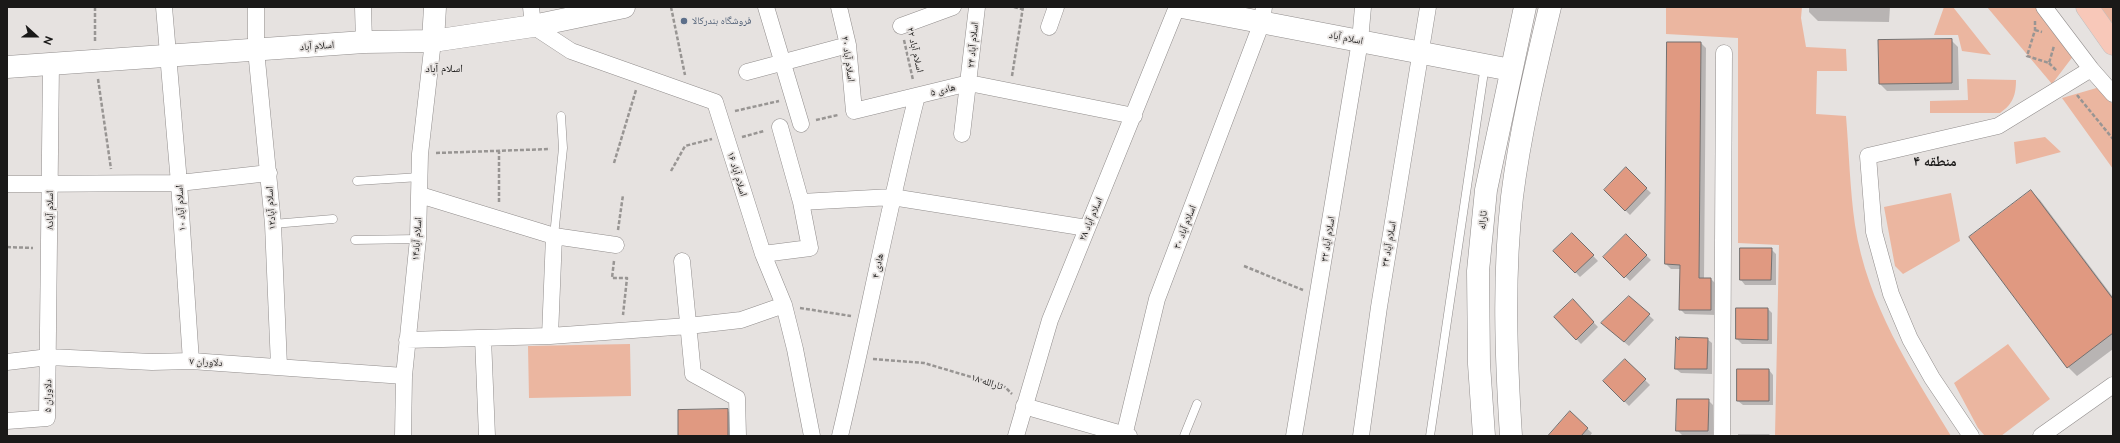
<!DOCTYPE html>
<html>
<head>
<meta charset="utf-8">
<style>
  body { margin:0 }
  #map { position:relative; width:2120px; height:443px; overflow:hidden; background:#e6e2e0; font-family:Raleway,sans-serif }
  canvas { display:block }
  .frame { position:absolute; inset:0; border:8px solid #1a1918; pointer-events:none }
  .north { position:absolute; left:16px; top:16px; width:40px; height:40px; -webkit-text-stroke:3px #e6e2e0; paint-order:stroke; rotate:111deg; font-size:11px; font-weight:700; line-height:16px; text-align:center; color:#1a1918 }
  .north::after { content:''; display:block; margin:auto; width:14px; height:18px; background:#1a1918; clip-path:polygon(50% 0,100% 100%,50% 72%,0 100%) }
</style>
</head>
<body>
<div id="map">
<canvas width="2120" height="443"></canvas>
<div class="frame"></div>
<div class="north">N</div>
</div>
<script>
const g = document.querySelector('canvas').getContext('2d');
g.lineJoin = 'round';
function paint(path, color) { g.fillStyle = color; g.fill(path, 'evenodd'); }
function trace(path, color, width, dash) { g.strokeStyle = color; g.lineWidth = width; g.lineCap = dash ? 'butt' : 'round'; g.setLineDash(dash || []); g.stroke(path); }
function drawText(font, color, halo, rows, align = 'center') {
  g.font = font + ' Raleway,"Noto Naskh Arabic",sans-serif'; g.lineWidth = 3.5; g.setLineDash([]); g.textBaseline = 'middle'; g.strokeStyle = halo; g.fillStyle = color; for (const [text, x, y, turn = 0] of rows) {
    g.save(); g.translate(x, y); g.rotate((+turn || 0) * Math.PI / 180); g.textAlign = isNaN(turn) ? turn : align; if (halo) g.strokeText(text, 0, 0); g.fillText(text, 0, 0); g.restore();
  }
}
const green = new Path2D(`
  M1666 7H1802L1801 18 1806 47 1846 49 1847 71H1817L1816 114 1846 116C1849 152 1850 190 1855 225 1867 304 1911 370 1951 436H1775L1779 245 1738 243V38L1666 34Z
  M1944 7H1953L1991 55 1962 51 1958 35H1934Z
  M1987 7H2035L2074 55 2052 84Z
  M2096 7H2112L2113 28Z
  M1967 79 2016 80C2016 95 2013 104 2000 113H1930V101L1968 100Z
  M2100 87 2113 105V169L2062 98Z
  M2045 137 2061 152 2016 164 2014 142Z
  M1951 193 1960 241 1903 274 1895 266 1884 207Z
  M630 344 631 396 529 398 528 346Z
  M2008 344 2050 399 2001 436H1985L1978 428 1954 383Z`);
const shadow = new Path2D(`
  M1809 7H1890L1889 22 1818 21 1809 12Z
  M1951 40 1958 47 1959 90 1887 91 1880 84Z
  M1668 43H1701L1706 48 1704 279H1711L1716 284V315L1685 314 1680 309V269H1671L1666 264Z
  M1626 169 1651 193 1630 215 1605 190Z
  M2031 191 2040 200 2113 297V349L2077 376 2068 367 1970 237Z
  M1572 234 1598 261 1580 277 1555 251Z
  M1626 236 1651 260 1630 281 1605 257Z
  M1771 249 1776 254V285H1745L1741 280Z
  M1629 297 1654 320 1629 346 1607 328Z
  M1573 301 1598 327 1581 344 1555 317Z
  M1768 309 1772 313V344H1742L1737 339Z
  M1707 339 1712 343V374L1681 373 1676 369 1680 342Z
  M1625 360 1650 385 1629 406 1604 381Z
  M1769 370 1773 375V405H1743L1738 401Z
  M1708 400 1713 405V435H1682L1677 430Z
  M727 410 734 417 735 436H679Z
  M1570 413 1592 433 1590 436H1552Z
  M1738 434H1769L1771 436H1738Z`);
const building = new Path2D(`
  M1952 39V83L1879 84 1878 40Z
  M1667 42H1701L1699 278H1711V310H1679L1680 265 1665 264Z
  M1626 167 1647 188 1625 211 1604 190Z
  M2031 190 2113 299V333L2067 368 1969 237Z
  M1572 233 1594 255 1575 273 1553 251Z
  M1626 234 1647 255 1624 278 1603 257Z
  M1740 248H1772L1771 280H1740Z
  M1629 296 1650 314 1624 342 1601 323Z
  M1573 299 1594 322 1576 340 1554 317Z
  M1736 308H1768V340L1736 339Z
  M1676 337 1679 340V337L1708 338 1707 369H1675Z
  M1625 359 1646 379 1624 402 1603 381Z
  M1737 369H1769V401H1737Z
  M1677 399H1709L1708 431H1676Z
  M728 409V436H678V410Z
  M1570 411 1588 428 1581 436H1548Z`);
const path = new Path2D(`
  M95 7V42
  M671 7 685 75
  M1014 7 1022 9
  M2035 21V30L2027 56 2049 63 2054 46
  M2035 30 2042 32
  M904 40 913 80
  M2049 63 2057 71
  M1012 76 1023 7
  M98 79 111 169
  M2077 95 2113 139
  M735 111 779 101
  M816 120 838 115
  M742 137 764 131
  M436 153 550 149
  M614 163 636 90
  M671 171 685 146 712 139
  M499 202V151
  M618 230 623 195
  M7 247 33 248
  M614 261 612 278H627L623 315
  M1244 266 1303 290
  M800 308 851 316
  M873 359 924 363 1005 387 1012 394`);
const lane = new Path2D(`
  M357 181 420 177
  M273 224 333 219
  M554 236 563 148 561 116
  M355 240 418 239
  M1184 436 1197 404
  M1430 436 1485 65`);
const street = new Path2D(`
  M164 7 179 183 191 361
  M256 7V50L273 224 279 366
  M363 7 364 42
  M531 7 533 26 571 51 715 102 763 254 784 305 795 349 812 436
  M766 7 801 124
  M839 7 848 45 854 111 969 83 1134 116
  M2044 7 2091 69 2113 94
  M901 26 953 7
  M1049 27 1056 7
  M747 72 848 45
  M962 134 977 7
  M7 184 179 183 269 173
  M420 195 554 236 550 336
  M801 202 892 197 1087 228
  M554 236 616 245
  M763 254 810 248 801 202 780 127
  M682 261 693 374 737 398 738 436
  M483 338 487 436
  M407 340 550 336 688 326 741 320 784 305
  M7 362 49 357 152 362 191 361 404 376
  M1024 406 1129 436
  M7 421 47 418 51 64
  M403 436 404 376 418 239 420 154 433 41
  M840 436C867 323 888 209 917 96
  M1016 436 1050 320 1177 7
  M1124 436 1157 299 1262 22 1264 7
  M1294 436 1360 41 1363 7
  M1361 436 1379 307 1428 7
  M1722 436 1724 53
  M1971 436 1932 378 1910 339 1891 294 1874 232 1868 156 1998 126 2091 69
  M2041 436 2113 385`);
const secondary = new Path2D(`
  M1182 7 1511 70
  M433 41 435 7
  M7 67 364 42 433 41 533 26 624 7
  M1484 436 1479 364 1478 271 1486 190 1525 7
  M1511 436C1506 357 1503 276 1512 197 1520 133 1535 70 1550 7`);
const primary = new Path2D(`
  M2087 7 2113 44`);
const markers = [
  [684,21,4,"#5c6f8a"]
];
const serviceNames = [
  ["فروشگاه بندرکالا",692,21]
];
const streetNames = [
  ["اسلام آباد",1346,38,11],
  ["اسلام آباد ۲۴",973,45,-85],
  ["اسلام آباد",317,46,-4],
  ["اسلام آباد ۲۲",915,50,77],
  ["اسلام آباد ۲۰",848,59,82],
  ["هادی ۵",943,90,-14],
  ["اسلام آباد ۱۶",737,174,73],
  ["اسلام آباد ۱۰",181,208,-94],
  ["اسلام آباد۱۲",271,208,-94],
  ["اسلام آباد۸",50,210,-90],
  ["اسلام آباد ۲۸",1091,219,-67],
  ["ثاراله",1483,220,-85],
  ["اسلام آباد ۳۰",1185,227,-69],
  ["اسلام آباد۱۴",417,239,-86],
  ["اسلام آباد ۳۲",1328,239,-81],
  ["اسلام آباد ۳۴",1389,244,-80],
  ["هادی ۴",878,266,-79],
  ["دلاوران ۷",206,362,3],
  ["ثارالله ۱۸",987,382,18],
  ["دلاوران ۵",48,396,-89]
];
const neighbourhoodNames = [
  ["اسلام آباد",444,69]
];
const districtNames = [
  ["منطقه ۴",1935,162]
];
paint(green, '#ebb6a0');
paint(shadow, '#0003');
paint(building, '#e09981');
trace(building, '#736f6e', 1);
trace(lane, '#918d8c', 9);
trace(street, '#918d8c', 17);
trace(secondary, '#918d8c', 23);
trace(primary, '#bfbfbe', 23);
trace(path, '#989593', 2.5, [4, 2]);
trace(lane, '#fff', 8);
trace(street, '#fff', 16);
trace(secondary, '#fff', 22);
trace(primary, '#f8c8b9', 22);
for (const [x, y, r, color] of markers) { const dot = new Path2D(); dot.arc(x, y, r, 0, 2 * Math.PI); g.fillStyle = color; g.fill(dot); trace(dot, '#e6e2e0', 1.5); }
drawText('10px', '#4e5e75', '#e6e2e0', serviceNames, 'left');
drawText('10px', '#1a1918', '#e6e2e0', streetNames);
drawText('11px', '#1a1918', '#e6e2e0', neighbourhoodNames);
drawText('bold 14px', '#1a1918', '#e6e2e0', districtNames);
</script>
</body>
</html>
